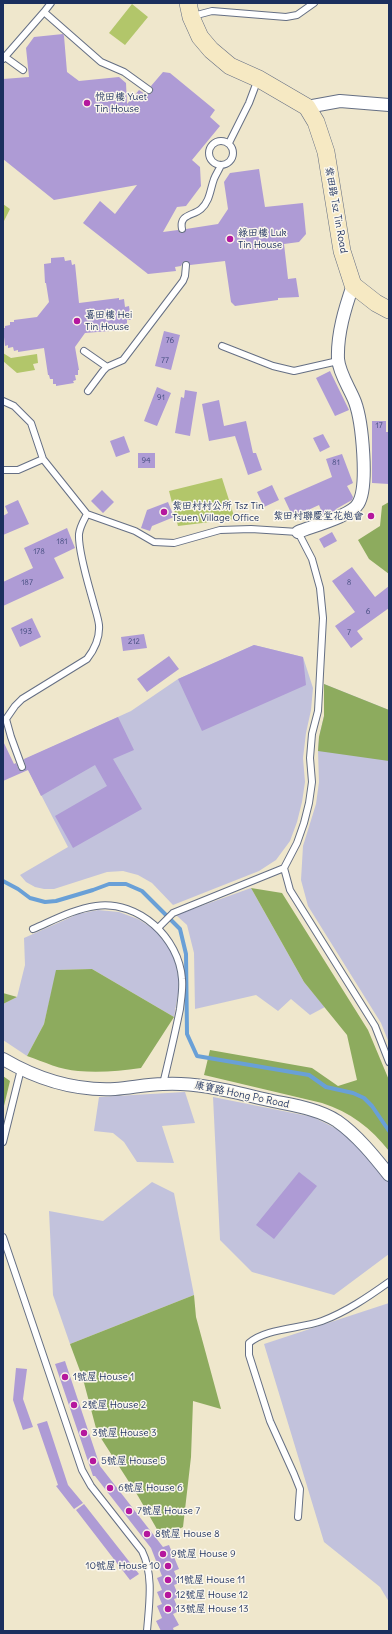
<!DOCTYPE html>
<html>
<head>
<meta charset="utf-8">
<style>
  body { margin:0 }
  #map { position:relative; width:392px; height:1634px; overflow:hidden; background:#efe7cc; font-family:Delius,sans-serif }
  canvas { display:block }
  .frame { position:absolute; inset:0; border:4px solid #1b2f5e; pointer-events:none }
</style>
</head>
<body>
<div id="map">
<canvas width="392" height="1634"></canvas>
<div class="frame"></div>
</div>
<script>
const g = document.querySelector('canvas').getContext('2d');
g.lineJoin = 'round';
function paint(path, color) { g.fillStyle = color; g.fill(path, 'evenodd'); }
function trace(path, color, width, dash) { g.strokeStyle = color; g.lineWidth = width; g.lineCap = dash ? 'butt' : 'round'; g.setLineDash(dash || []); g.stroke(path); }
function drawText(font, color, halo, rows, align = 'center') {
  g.font = font + ' Delius,"LXGW WenKai TC",sans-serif'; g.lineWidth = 3; g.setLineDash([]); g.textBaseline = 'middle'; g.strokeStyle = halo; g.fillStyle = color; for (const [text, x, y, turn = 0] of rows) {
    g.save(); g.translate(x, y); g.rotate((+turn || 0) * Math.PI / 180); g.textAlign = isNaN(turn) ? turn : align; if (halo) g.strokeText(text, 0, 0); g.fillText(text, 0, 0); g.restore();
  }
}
const industrial = new Path2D(`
  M254 645 303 657 313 688 311 710 306 733 303 758 305 782 302 802 297 822 290 841 276 860 259 871 173 905 152 883 138 875 123 871 107 872 54 889H44L35 887 26 882 20 875 68 847 23 760 131 711 178 679Z
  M324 684 389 710V1043L381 1023 308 906 301 880 303 846 316 804 319 782 318 751 319 737 324 716Z
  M251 888 304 982 325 1007 310 1015 291 999 278 1011 256 995 195 1009 194 953 187 925 176 915Z
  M98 910 119 912 138 919 155 930 164 941 172 953 176 966 179 980 178 994 174 1017 92 969 57 970 44 1024 27 1056 3 1040V1004L17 997 25 965 24 938 78 914Z
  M185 1092 195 1123 162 1126 174 1163 137 1162 124 1142 113 1133 94 1131 99 1097Z
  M213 1097 313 1117 337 1129 348 1137 358 1146 389 1183V1254L334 1295 252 1272 220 1240Z
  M152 1182 174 1193 194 1295 70 1344 53 1295 49 1211 103 1221Z
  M389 1303V1602L380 1587 324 1542 264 1344Z`);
const green = new Path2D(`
  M132 4 148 17 125 45 109 33Z
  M3 204 10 209 3 223Z
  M3 353 11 358 37 354 38 363 33 364 35 370 17 373 3 361Z
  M222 478 235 519 178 526 169 491Z`);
const forest = new Path2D(`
  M389 502V574L369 559 358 540 380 526 382 506Z
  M324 684 389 710V761L318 751 319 737 324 716Z
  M251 888 282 893 368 1030 389 1080V1151C371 1128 350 1112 322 1103L204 1075 210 1050 312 1068 338 1086 357 1080 347 1035 304 982Z
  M92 969 174 1017 141 1068C120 1071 99 1073 78 1071 61 1070 44 1062 27 1056L44 1024 56 970Z
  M3 993 17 997 3 1004Z
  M3 1076 10 1081 3 1110Z
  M194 1295 196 1317 221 1409 193 1401 191 1457 183 1527 162 1538 138 1496 97 1432 83 1379 70 1344Z`);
const stream = new Path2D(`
  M3 881 18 889 30 898 45 902 56 901 93 890 109 884H126L142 891 180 929 186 954 187 1034 197 1056 309 1075 326 1087 353 1093 364 1098 372 1106 389 1131`);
const building = new Path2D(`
  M63 34 64 36 67 72 79 81 119 77 126 83 127 104 139 90 145 94H151L153 90 151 86 163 72 170 73 215 110 210 117 220 126 192 160 200 167 201 186 186 206 177 207 163 232 178 230 180 233H183L186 229 218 224 228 209 224 182 230 173 259 169 265 207 303 203 306 234 299 242 284 244 288 279 296 278 299 297 278 298V300L235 306 231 302 225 261 190 265 189 262 186 261 183 262 181 266 175 267 176 271 148 274 83 223 100 201 115 214 137 185 54 200 3 159V79L29 77 26 48 34 37Z
  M64 257 65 261 71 260 72 265 75 264 79 303 119 298V300L124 299 125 307 129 306 131 320H127V326L123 327V330L85 333 75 347 79 370H78V375H75L76 380 73 381 74 383 56 386V384H53V379H50L49 375H48L44 348 18 352V350L14 351 13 347 8 348V345L5 346 3 328H5V326L10 325V322H14V320L37 317 49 302 46 283H45L44 264 51 263V258Z
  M164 331 180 335 171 370 155 366Z
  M330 371 349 410 335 416 316 378Z
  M157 387 171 393 157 426 144 421Z
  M185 390 197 392 190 436 175 433 181 397 184 398Z
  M219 400 224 426 246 421 253 453H256L262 470 248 475 235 436 209 441 202 404Z
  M372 421H386V432H389V484L372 483Z
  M323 434 330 447 320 452 313 438Z
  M124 436 130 452 116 457 110 441Z
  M138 453H155V468H138Z
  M342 454 353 483 347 486 353 497 352 500 336 509 337 510 323 515 319 505 293 517 284 498 332 477 326 459Z
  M272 485 279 500 264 507 257 492Z
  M102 490 114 502 103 513 91 501Z
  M18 500 29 524 3 535V516L8 513 5 506Z
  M168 502 174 517 152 526 150 531 141 528 147 510Z
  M67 528 75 548 54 558 64 578 3 606V582L33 568 24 548Z
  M332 532 337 541 324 548 319 539Z
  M352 567 375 597 389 586V608L357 631 363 639 351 648 335 626 355 612 332 581Z
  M32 618 41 637 20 647 11 628Z
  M144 634 147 648 123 651 121 637Z
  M254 645 303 657 306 685 202 731 178 679Z
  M169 656 179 669 147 692 137 679Z
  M118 717 134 750 113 759 142 809 73 848 55 816 107 786 95 765 41 796 28 770 3 781V741L14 764 16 763 19 770 23 771 26 767 24 759Z
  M299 1172 317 1186 274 1239 256 1225Z
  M65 1361 100 1466 163 1547 169 1545 179 1569 174 1571 179 1583 174 1585 179 1597 174 1599 179 1611 173 1614 179 1625 173 1628 174 1631H161L156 1621 162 1618 157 1606 162 1604 157 1592 162 1590 157 1578 162 1576 151 1548 95 1476H93L55 1364Z
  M16 1368 27 1369 23 1399 33 1427 23 1430 13 1400Z
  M47 1421 68 1485 83 1503 74 1509 56 1486 58 1485 37 1424Z
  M84 1504 139 1574 130 1580 76 1510Z`);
const lane = new Path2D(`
  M44 12 51 3
  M193 16 212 11 286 17 297 15 314 3
  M5 57 23 70
  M3 59 44 12 101 62 124 72 149 90
  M209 153a12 12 0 1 1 24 0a12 12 0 1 1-24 0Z
  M229 143 249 103 258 79
  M182 229C179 214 193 216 201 209 210 201 210 190 214 179 216 174 219 170 221 165
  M222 346 273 366 294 371 338 361
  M84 351 107 367
  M88 391 103 371 107 367 123 360 183 281 185 276 186 265
  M3 401 14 406 31 423 43 459 87 514 135 531 154 542 174 543 220 530 251 529 298 532 312 559 320 588 323 618 318 711 312 734 310 758 312 782 309 803 304 823 297 843 284 868 173 913 158 928
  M3 470H18L43 459
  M22 767 11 737 6 719 15 706 22 699 87 659C94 650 100 638 99 625 98 617 95 609 93 601 88 583 78 551 79 534 80 526 84 520 87 514
  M284 868 290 890 375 1026 389 1062
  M33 929C54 920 74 909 96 906 139 900 179 938 182 979 183 989 181 999 180 1009 175 1034 169 1059 163 1084
  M3 1142 21 1069
  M3 1237 82 1470 91 1486 142 1551C154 1575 149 1605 147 1631
  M298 1517 300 1489 294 1474 270 1421 249 1355V1343C266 1328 300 1329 322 1321 346 1312 368 1297 389 1282`);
const street = new Path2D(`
  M307 107 340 101 389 105
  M298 532C313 526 351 516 358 504 369 487 362 421 355 402 350 389 339 373 338 359 337 334 345 308 353 285
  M3 1059C37 1079 75 1091 115 1089 131 1088 147 1084 163 1084 199 1082 233 1092 268 1100 290 1105 317 1108 337 1121 357 1135 374 1156 389 1175`);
const secondary = new Path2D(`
  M188 3 191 17 200 37 211 50 230 66 259 79 307 107 316 122 326 152 342 251 353 285 376 303 389 310`);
const markers = [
  [87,103,4,"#b5179e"],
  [230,239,4,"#b5179e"],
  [77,321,4,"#b5179e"],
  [164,512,4,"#b5179e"],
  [371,516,4,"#b5179e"],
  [65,1377,4,"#b5179e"],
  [74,1405,4,"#b5179e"],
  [84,1433,4,"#b5179e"],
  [93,1461,4,"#b5179e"],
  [110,1488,4,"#b5179e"],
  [129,1511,4,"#b5179e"],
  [147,1534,4,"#b5179e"],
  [163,1554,4,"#b5179e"],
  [168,1566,4,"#b5179e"],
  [168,1580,4,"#b5179e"],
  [168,1595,4,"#b5179e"],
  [168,1609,4,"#b5179e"]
];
const numberNames = [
  ["76",170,341],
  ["77",165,361],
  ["91",161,398],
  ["17",379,426],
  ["94",146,461],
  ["81",336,463],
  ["181",62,542],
  ["178",39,552],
  ["187",27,583],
  ["8",349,583],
  ["6",368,612],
  ["193",26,632],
  ["7",349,633],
  ["212",134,642]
];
const poiNames = [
  ["悅田樓 Yuet",95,97],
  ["Tin House",95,109],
  ["綠田樓 Luk",238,233],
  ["Tin House",238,245],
  ["喜田樓 Hei",85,315],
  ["Tin House",85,327],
  ["紫田村村公所 Tsz Tin",172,506],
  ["Tsuen Village Office",172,518],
  ["紫田村聯慶堂花炮會",363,516,"right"],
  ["1號屋 House 1",73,1377],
  ["2號屋 House 2",82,1405],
  ["3號屋 House 3",92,1433],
  ["5號屋 House 5",101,1461],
  ["6號屋 House 6",118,1488],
  ["7號屋 House 7",137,1511],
  ["8號屋 House 8",155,1534],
  ["9號屋 House 9",171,1554],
  ["10號屋 House 10",160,1566,"right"],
  ["11號屋 House 11",176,1580],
  ["12號屋 House 12",176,1595],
  ["13號屋 House 13",176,1609]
];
const streetNames = [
  ["紫田路 Tsz Tin Road",336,210,80],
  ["康寶路 Hong Po Road",242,1095,12]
];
paint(industrial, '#c2c2dc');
paint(green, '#b2c66a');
paint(forest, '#8dab5e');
trace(stream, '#69a0d7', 4);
paint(building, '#ae9bd5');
trace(lane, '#656f84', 8);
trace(street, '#656f84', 14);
trace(secondary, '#656f84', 18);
trace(lane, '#fff', 6);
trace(street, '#fff', 12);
trace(secondary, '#f6e9c3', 17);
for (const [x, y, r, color] of markers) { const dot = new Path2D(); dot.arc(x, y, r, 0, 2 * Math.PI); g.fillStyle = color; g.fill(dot); trace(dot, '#fbf7ec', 1.5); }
drawText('8px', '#404a7c', null, numberNames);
drawText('10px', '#1b2f5e', '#fbf7ec', poiNames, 'left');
drawText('10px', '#1b2f5e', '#fbf7ec', streetNames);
</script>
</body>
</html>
